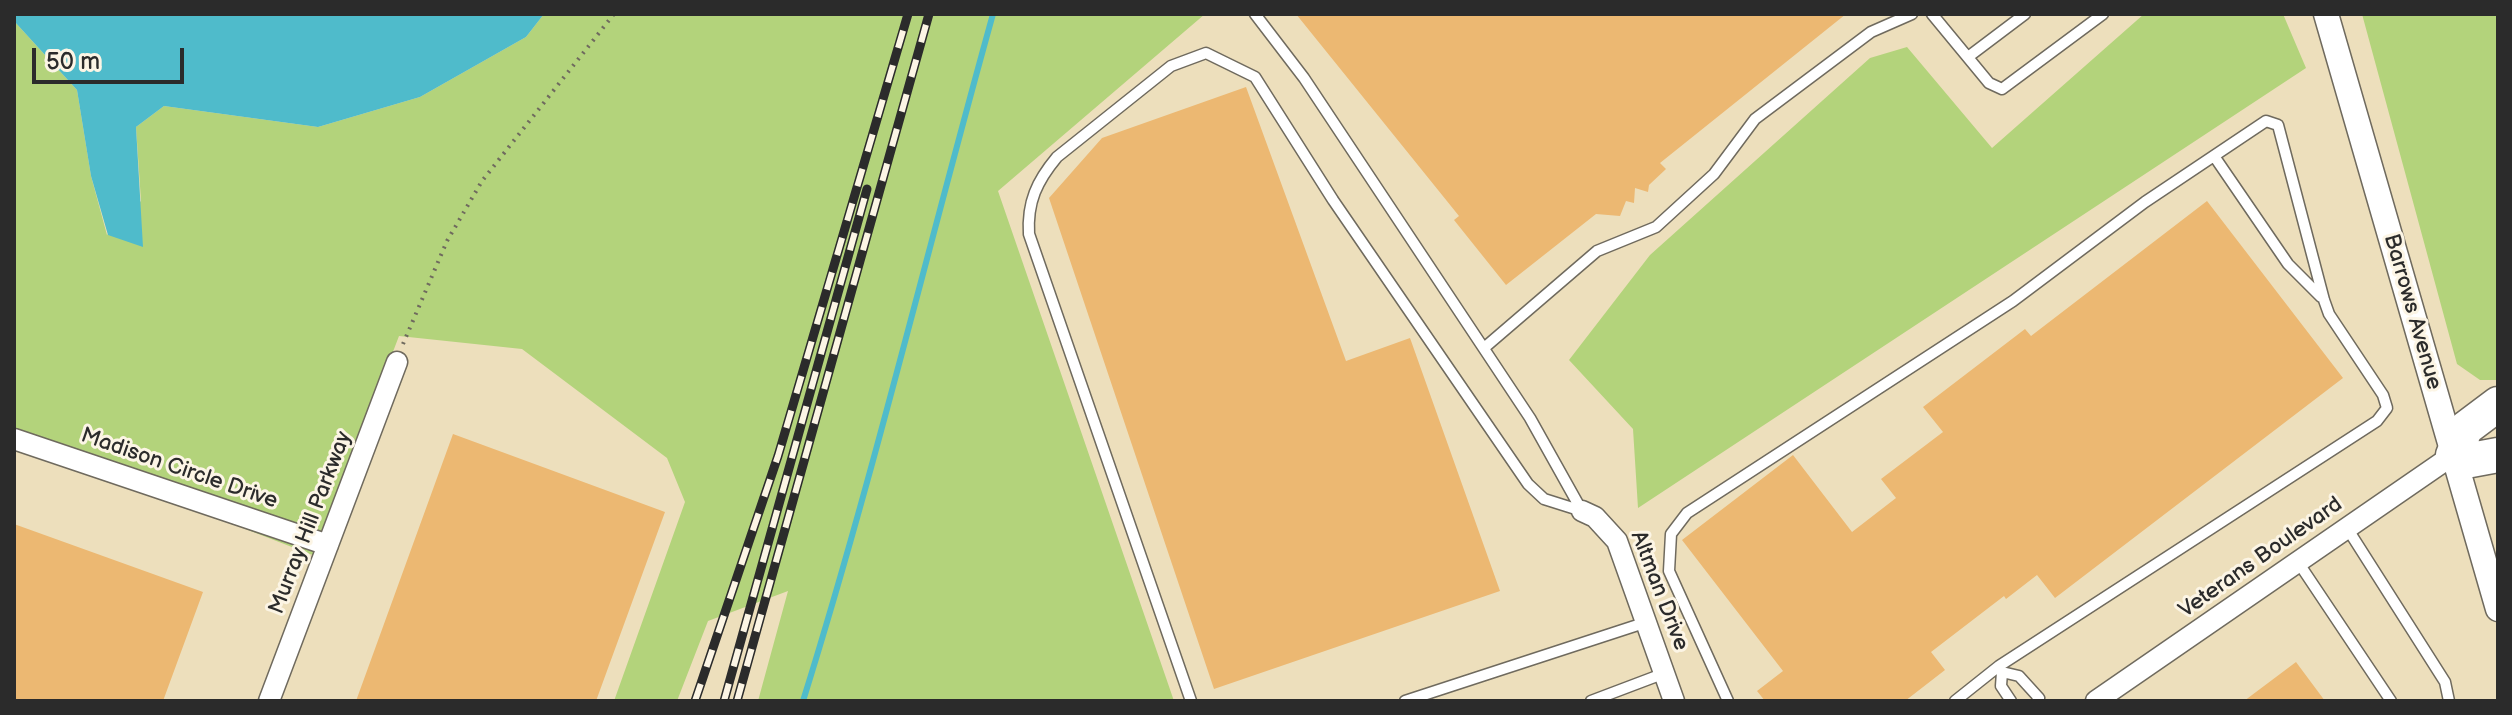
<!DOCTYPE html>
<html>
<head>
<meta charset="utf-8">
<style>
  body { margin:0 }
  #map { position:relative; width:2512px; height:715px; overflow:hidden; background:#eddfbc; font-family:"Balsamiq Sans",sans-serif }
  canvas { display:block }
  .frame { position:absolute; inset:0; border:16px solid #2b2b2b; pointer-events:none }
  .scale { position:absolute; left:32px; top:48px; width:152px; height:36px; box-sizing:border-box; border:4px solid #2b2b2b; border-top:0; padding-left:10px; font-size:24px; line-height:28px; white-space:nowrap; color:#2b2b2b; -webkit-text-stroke:6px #fcf5e5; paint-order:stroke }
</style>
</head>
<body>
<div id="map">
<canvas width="2512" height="715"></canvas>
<div class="frame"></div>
<div class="scale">50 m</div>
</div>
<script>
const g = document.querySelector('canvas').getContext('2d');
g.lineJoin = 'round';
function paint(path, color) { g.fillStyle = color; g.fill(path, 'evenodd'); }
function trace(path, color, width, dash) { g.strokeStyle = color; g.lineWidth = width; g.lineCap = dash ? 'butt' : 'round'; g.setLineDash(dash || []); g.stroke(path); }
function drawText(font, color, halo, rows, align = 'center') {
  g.font = font + ' "Balsamiq Sans",sans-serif'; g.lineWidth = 6; g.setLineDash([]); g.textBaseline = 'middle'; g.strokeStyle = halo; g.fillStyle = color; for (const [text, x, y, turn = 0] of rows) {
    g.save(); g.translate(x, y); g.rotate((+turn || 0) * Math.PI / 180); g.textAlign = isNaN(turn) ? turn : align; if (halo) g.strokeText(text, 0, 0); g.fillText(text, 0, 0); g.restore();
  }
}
const green = new Path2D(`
  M544 14H1205L998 191 1174 701H758L788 591 708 621 677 701H614L685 502 667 458 522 349 399 336 315 556 14 439V21L77 90 91 176 107 235 141 201 136 127 164 106 318 127 420 97 526 37Z
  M2144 14H2283L2306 68 1638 508 1633 429 1569 360 1650 255 1870 58 1907 47 1992 148Z
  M2362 14H2498V380H2480L2457 364Z`);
const water = new Path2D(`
  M14 14H544L526 37 420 97 318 127 164 106 136 127 143 247 108 235 91 176 77 90 14 21Z`);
const stream = new Path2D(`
  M803 701C874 474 929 243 993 14`);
const building = new Path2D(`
  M1296 14H1846L1660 163 1666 169 1649 185 1648 192 1635 188 1634 203 1626 201 1620 216 1596 214 1506 285 1454 220 1459 216Z
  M1246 87 1346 361 1410 338 1500 591 1214 689 1049 198 1102 138Z
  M2207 201 2343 378 2055 598 2037 575 2006 599 2004 596 1931 652 1945 670 1905 701H1765L1757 691 1783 671 1682 540 1793 455 1852 532 1896 498 1881 479 1943 432 1923 407 2025 329 2031 336Z
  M453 434 665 512 596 701H356Z
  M14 524 203 592 163 701H14Z
  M2296 662 2325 701H2244Z`);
const path = new Path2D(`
  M403 344 447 241 482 181 614 14`);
const service = new Path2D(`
  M1255 14 1304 78 1530 418 1582 511
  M1932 14 1989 83 2002 89 2103 14
  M1968 57 2025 14
  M2214 156 2288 264 2321 297
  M1484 348 1597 251 1656 227 1714 174 1755 119 1871 32 1912 14
  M2347 528 2445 682 2449 701
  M2298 562 2391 701
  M1191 701 1029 234C1027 202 1037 181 1057 157L1171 66 1206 53 1255 77 1333 200 1528 484 1544 499 1582 511
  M1405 701 1647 622
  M1591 701 1665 673
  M1728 701 1669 571 1671 534 1687 513 2013 301 2145 202 2266 121 2278 125 2324 300 2329 314 2383 395 2387 408 2377 421 1999 666 1955 701
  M2011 701 2001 686 2002 672 2019 676 2039 698 2037 701`);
const minor = new Path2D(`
  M14 439 328 545
  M1582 511 1595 517 1617 541 1674 701
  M269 701 397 362
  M2096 701 2453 455`);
const tertiary = new Path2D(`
  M2326 14 2498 609`);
const motorway = new Path2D(`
  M2498 404 2466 428 2453 455 2471 460 2498 455`);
const rail = new Path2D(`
  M695 701 778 456 908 14
  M724 701 867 189
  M737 701 929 14`);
const streetNames = [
  ["Barrows Avenue",2412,312,74],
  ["Madison Circle Drive",179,469,19],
  ["Murray Hill Parkway",311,523,-69],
  ["Veterans Boulevard",2261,558,-35],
  ["Altman Drive",1659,591,69]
];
paint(green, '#b3d37b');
paint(water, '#4fbbcb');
trace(stream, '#4fbbcb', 6);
paint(building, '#ecb872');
trace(service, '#6f6a5e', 13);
trace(minor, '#6f6a5e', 23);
trace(tertiary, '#6f6a5e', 27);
trace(motorway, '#6f6a5e', 37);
trace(path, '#6f6a5e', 4, [2, 6]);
trace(service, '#fff', 10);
trace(minor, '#fff', 20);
trace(tertiary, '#fff', 24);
trace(motorway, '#fff', 34);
trace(rail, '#2b2b2b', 9);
trace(rail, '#fcf5e5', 6, [18]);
drawText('22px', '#2b2b2b', '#fcf5e5', streetNames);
</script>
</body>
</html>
